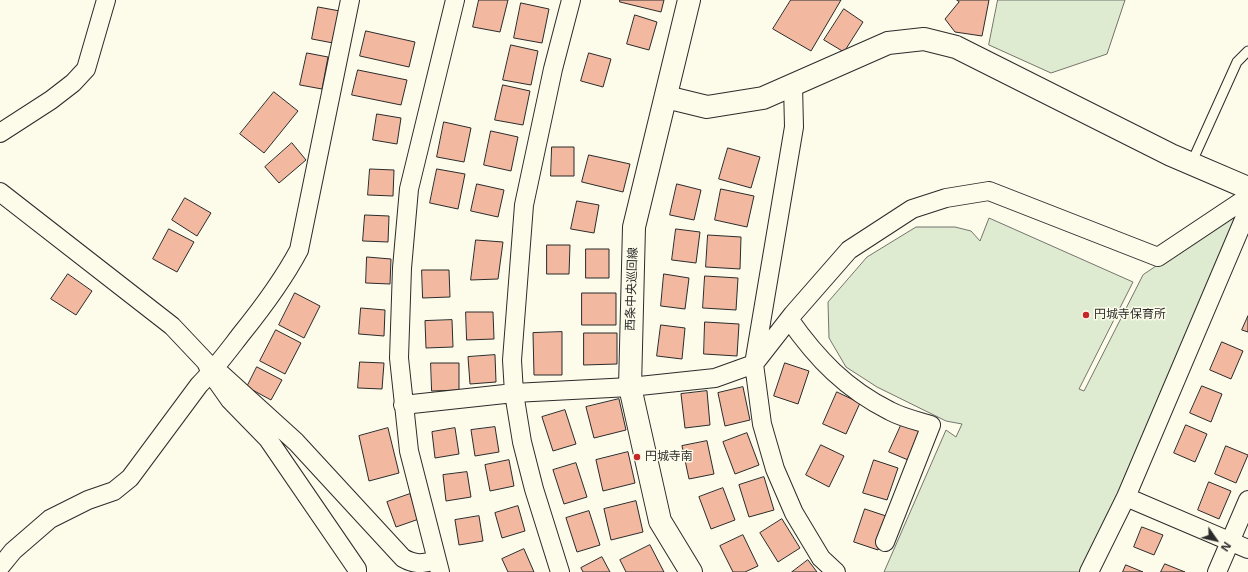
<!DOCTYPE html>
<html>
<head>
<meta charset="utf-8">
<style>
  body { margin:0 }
  #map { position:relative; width:1248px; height:572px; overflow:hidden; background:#fdfbea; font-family:"Noto Sans",sans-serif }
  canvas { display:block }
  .north { position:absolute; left:1196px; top:520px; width:40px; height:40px; -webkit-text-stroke:3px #fdfbea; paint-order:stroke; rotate:124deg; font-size:11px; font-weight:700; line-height:16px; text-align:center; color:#2b2b2b }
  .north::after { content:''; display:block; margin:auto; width:14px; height:18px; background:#2b2b2b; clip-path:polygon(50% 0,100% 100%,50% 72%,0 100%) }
</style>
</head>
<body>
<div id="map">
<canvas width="1248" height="572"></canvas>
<div class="north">N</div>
</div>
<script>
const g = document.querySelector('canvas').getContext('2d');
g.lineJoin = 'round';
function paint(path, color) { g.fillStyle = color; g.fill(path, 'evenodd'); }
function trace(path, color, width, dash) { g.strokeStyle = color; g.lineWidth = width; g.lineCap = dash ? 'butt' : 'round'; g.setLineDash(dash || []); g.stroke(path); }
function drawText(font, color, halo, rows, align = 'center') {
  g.font = font + ' "Noto Sans","Noto Sans JP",sans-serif'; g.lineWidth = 3; g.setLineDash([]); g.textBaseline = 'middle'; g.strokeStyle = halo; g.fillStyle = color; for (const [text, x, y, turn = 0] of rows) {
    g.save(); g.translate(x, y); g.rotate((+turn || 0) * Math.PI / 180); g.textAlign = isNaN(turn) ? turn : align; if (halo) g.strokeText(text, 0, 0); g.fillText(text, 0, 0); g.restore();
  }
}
const green = new Path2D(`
  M998 0H1125L1107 54 1051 73 989 45Z
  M1234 214V223L1132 464 1080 572H884L946 430 956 437 962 424 946 421 877 387 846 367 829 338 828 302 867 257 916 227H955L971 231 980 241 989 218 1133 282 1079 389 1084 391 1143 275Z`);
const building = new Path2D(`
  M479 0H508L500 32 473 27Z
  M620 0H664L661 12 620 2Z
  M791 0H841L811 51 773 29Z
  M957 0H989L982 36 955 32 945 19 959 2Z
  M521 3 549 9 542 43 514 38Z
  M318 7 340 11 333 43 312 39Z
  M844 9 863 22 844 52 824 40Z
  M635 15 657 22 649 50 627 44Z
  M366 31 415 42 409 67 360 56Z
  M511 45 538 51 531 85 503 80Z
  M307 53 328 57 322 89 300 85Z
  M589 53 611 59 603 87 581 81Z
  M358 70 407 80 401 105 352 95Z
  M503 85 530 91 523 125 495 120Z
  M274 92 298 111 264 153 240 134Z
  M377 114 401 118 397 144 373 140Z
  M444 122 471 128 464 162 437 157Z
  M491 131 518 137 511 171 484 165Z
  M292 143 306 160 279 183 265 167Z
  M552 147H574V176H551Z
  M728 148 760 157 751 188 719 179Z
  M589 155 630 164 623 192 582 182Z
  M370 169 394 170 393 196 368 195Z
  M437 169 465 174 458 209 430 203Z
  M477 184 504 190 498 217 471 211Z
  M677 184 701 190 694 220 670 215Z
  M721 189 754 196 747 227 715 220Z
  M185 198 211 213 197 236 172 220Z
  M577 201 599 205 594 233 571 229Z
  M365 215 389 216 388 242 363 241Z
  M169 229 194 242 177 272 153 259Z
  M676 229 700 232 696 263 672 260Z
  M708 235 741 237 740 269 706 267Z
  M476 240 503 242 498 279 471 280Z
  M547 245H570L569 274H547Z
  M586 249H609V278H586Z
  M367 257 391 259 390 284 366 283Z
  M422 270H449L450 297 423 298Z
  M68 274 92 291 76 315 51 299Z
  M664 274 689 278 685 309 661 306Z
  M705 276 738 278 736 310 703 308Z
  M295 293 320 306 304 338 279 325Z
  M582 293H616V325H582Z
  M361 308 385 310 384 336 359 334Z
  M466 312H493L494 339 467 340Z
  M1248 316V332L1242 330Z
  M452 320 453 347 426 348 425 321Z
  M705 322 739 324 737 356 704 354Z
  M661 325 685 328 682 359 657 356Z
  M276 330 301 343 285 374 260 361Z
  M562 332V375H534L533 333Z
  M584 333H617V364L584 365Z
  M1222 342 1243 351 1231 379 1210 370Z
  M495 355 496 382 470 384 468 357Z
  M360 362 384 363 382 389 358 388Z
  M431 363H459V390L432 391Z
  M785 363 809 371 798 404 774 396Z
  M257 367 282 380 271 400 247 387Z
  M1202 386 1222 394 1211 422 1190 413Z
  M743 387 750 420 725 426 718 393Z
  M707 391 710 425 685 428 681 394Z
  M837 392 860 403 846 434 823 424Z
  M619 399 626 430 594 438 586 407Z
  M565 410 576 444 553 451 542 417Z
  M903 421 926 430 913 462 889 452Z
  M1186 425 1207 434 1195 462 1174 453Z
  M495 427 499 452 475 456 471 430Z
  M388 428 399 473 369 481 359 436Z
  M455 428 459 454 435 458 432 432Z
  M747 433 759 465 735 474 723 442Z
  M707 441 714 474 689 479 682 446Z
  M821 445 844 456 829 487 806 475Z
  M1226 446 1248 455 1236 483 1215 474Z
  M628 452 635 483 603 491 596 460Z
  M509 460 514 486 490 491 485 465Z
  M874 460 898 468 887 500 863 493Z
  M576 463 587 497 564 504 553 470Z
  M467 472 471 497 446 501 443 475Z
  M764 477 774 510 749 517 739 485Z
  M1209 482 1231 491 1219 519 1198 510Z
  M723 488 735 520 711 529 699 497Z
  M410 494 419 519 396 527 387 502Z
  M636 501 643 532 611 540 604 509Z
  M518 506 525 531 502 538 495 513Z
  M865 509 889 517 878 550 854 542Z
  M589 511 600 545 577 552 566 518Z
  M479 516 483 541 459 545 455 520Z
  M782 519 800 548 778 562 760 533Z
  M1142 527 1163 535 1154 555 1134 547Z
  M743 535 758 566 745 572H733L720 546Z
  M650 545 664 572H626L620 560Z
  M524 549 534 572H508L502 559Z
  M602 557 610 572H583L581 568Z
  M808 560 817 572H792Z
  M1165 564 1185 572H1161Z
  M1126 565 1143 572H1123Z`);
const lane = new Path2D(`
  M1191 164 1237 62 1248 51`);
const street = new Path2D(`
  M793 85 794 127 754 364 762 424 775 469 794 513 821 558 836 572
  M0 133 51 100 73 83 86 69 106 0
  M0 192 172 326 206 362 211 373 230 400 268 439 357 569V572
  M789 319C817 359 846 389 890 411 903 418 918 421 931 425L885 542
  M221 374 296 442 403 558C415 565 423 564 436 560
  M403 405 514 393 630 387 715 378 754 364 793 314 849 250 912 209 946 198 989 191 1158 257 1248 197
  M1126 497 1248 549
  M0 567 13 551 50 519 88 500 114 491 130 478 199 385C215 369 228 351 242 333 263 307 283 280 299 250L350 0
  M440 572 409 451 399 358 402 268 409 189 455 0
  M560 572 534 489 522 442 514 393 512 360 524 205 553 69 571 0
  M1089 572 1126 497 1248 210
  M1217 572 1248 500`);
const secondary = new Path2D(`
  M689 0 634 227 630 387 660 521 691 572
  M666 97 707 107 763 98 888 43 924 39 956 47 1171 155 1248 188`);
const markers = [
  [1086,315,4,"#c62828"],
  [637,457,4,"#c62828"]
];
const streetNames = [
  ["西条中央巡回線",632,289,-88]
];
const poiNames = [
  ["円城寺保育所",1094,315],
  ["円城寺南",645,457]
];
paint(green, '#deebd1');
trace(green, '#74746e', 1);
paint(building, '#f2b8a0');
trace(building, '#2b2b2b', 1);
trace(lane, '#2b2b2b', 11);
trace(street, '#2b2b2b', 20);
trace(secondary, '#2b2b2b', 24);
trace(lane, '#fdfbea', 9);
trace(street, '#fdfbea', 18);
trace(secondary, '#fdfbea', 22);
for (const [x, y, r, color] of markers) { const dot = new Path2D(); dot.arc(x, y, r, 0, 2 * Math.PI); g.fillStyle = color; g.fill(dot); trace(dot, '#fdfbea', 1.5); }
drawText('12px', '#2b2b2b', '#fdfbea', streetNames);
drawText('12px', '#2b2b2b', '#fdfbea', poiNames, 'left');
</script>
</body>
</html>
